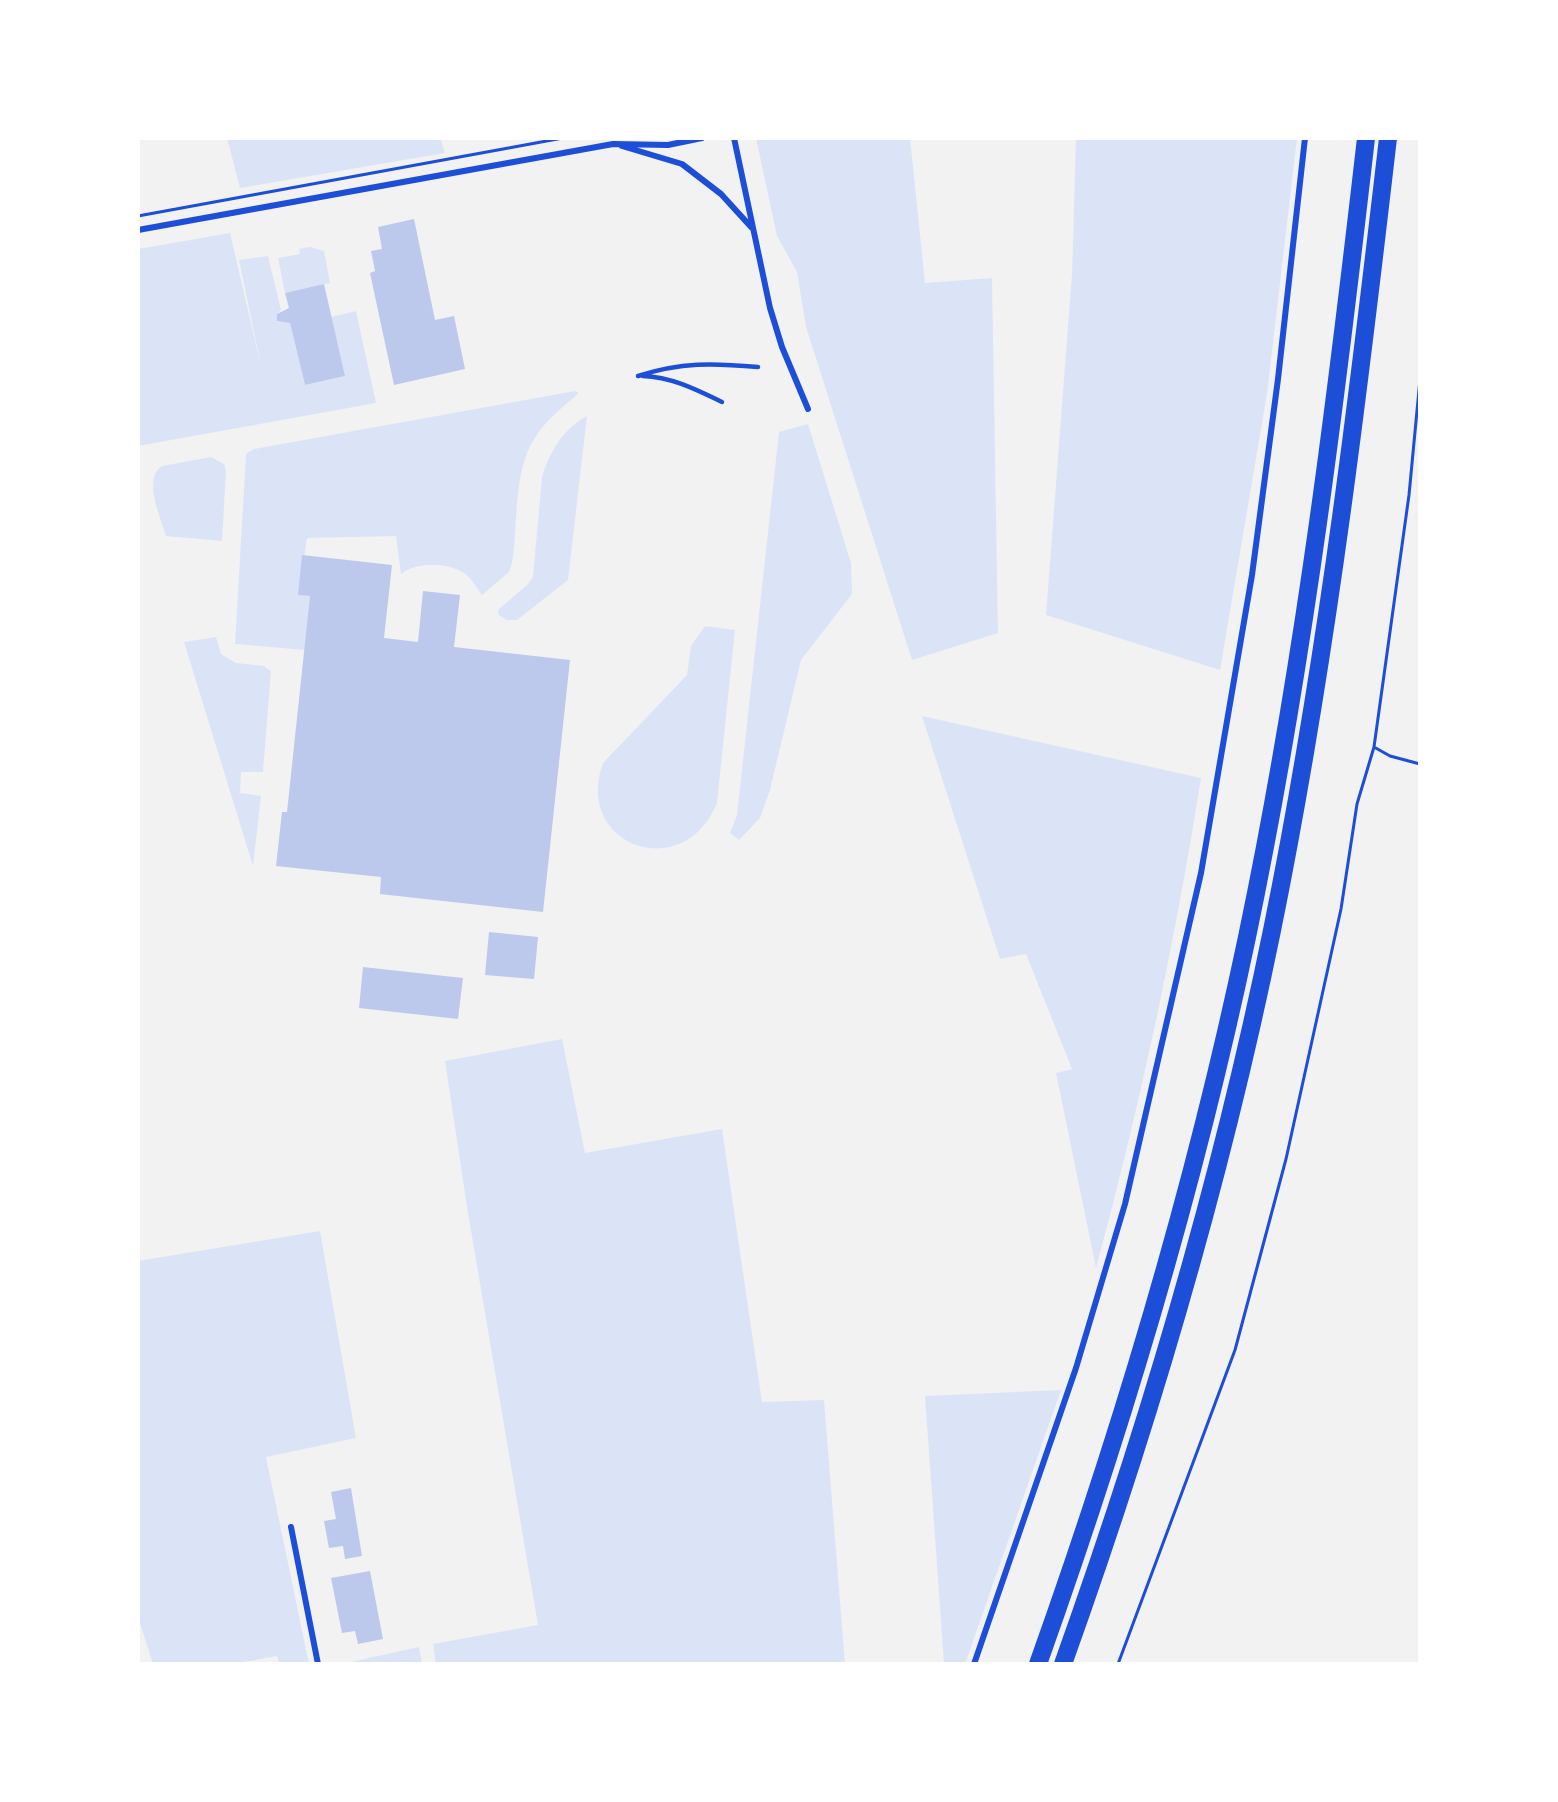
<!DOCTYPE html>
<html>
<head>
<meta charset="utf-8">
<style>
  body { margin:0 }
  #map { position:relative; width:1558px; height:1802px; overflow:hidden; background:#f2f2f2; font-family:Spectral,serif }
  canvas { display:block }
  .frame { position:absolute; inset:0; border:140px solid #fff; pointer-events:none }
</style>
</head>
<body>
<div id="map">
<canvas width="1558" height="1802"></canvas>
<div class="frame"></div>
</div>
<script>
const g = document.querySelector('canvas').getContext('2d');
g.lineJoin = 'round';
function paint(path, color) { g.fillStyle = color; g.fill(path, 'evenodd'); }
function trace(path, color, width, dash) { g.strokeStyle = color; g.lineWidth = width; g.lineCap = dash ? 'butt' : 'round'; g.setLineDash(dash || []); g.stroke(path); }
const green = new Path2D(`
  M227 138H440L445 153 240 188Z
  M756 138H910L925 283 992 278 998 633 912 660 806 327 797 272 777 236Z
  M1076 138H1297L1267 394 1220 670 1046 615 1072 274Z
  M230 233 261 366 239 260 268 256 281 310 277 314V321L290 323 305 385 345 376 331 317 356 311 376 403 138 446V249Z
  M310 247 324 251 330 283 285 293 278 258 300 254 299 249Z
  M575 391 579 393C564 406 547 419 536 436 512 472 519 522 512 563L509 572 482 595C477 588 471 578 464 573 446 562 417 562 401 574L396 536 307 538 298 595 310 596 305 650 235 644 246 454 254 449Z
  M587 416 568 580 517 620H507L499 615 498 610 528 584 533 577 542 477C550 451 563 429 587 416Z
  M808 424 851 563 852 594 801 660 770 790 760 818 739 840 730 833 737 815 779 432Z
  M211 457 224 464 226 471 222 541 166 536C161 518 142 478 162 466Z
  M705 626 735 630 717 803C683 886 573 845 603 763L687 675 691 646Z
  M216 637 221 654 236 663 264 666 271 671 263 772H241L240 793 261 796 253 866 184 642Z
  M922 716 1201 778C1175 943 1140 1106 1096 1268L1056 1073 1072 1069 1026 954 1000 959Z
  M562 1039 585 1153 722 1129 762 1402 824 1400 845 1664H436L433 1644 538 1625 467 1207 445 1061Z
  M320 1231 356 1438 266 1457 309 1664H279L277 1656 233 1664H153L138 1617V1261Z
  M1061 1390 965 1664H944L925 1396Z
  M419 1647 422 1664H342Z`);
const building = new Path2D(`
  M414 219 435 320 454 316 465 369 394 385 370 273 375 271 371 251 382 249 378 227Z
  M324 284 345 376 305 385 290 323 277 321V314L289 308 285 293Z
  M302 555 392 565 384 638 418 642 423 591 460 595 454 647 570 660 543 912 380 894 381 877 276 866 282 812H287L310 596 298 595Z
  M489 932 538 937 534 979 485 975Z
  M363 967 463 978 458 1019 359 1008Z
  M351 1488 362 1556 345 1559 343 1546 329 1548 324 1521 336 1519 331 1492Z
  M370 1571 383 1639 358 1644 355 1631 342 1633 331 1578Z`);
const path = new Path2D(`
  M138 216 563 138
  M1420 379 1409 495 1374 747 1390 756 1420 764
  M1118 1664 1235 1350 1286 1159 1341 909 1357 804 1374 747`);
const service = new Path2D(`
  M638 376C681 362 713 363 758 367
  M643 376C672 377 697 390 722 402`);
const minor = new Path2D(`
  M734 138 770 308 782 347 808 409
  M622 146 682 164 721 194 752 228
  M138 230 613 144 668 145 702 138
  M291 1527 318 1664
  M974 1664 1076 1368 1125 1204 1201 873 1252 575 1278 379 1305 138`);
const motorway = new Path2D(`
  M1038 1664C1128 1412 1204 1155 1256 893 1306 643 1337 391 1366 138
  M1063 1664C1154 1410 1230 1150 1281 885 1329 638 1359 388 1388 138`);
paint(green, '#dbe4f7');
paint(building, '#bdc9ec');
trace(path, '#1d4ed8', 3);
trace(service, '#1d4ed8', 4.5);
trace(minor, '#1d4ed8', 6);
trace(motorway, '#1d4ed8', 18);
</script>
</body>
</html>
